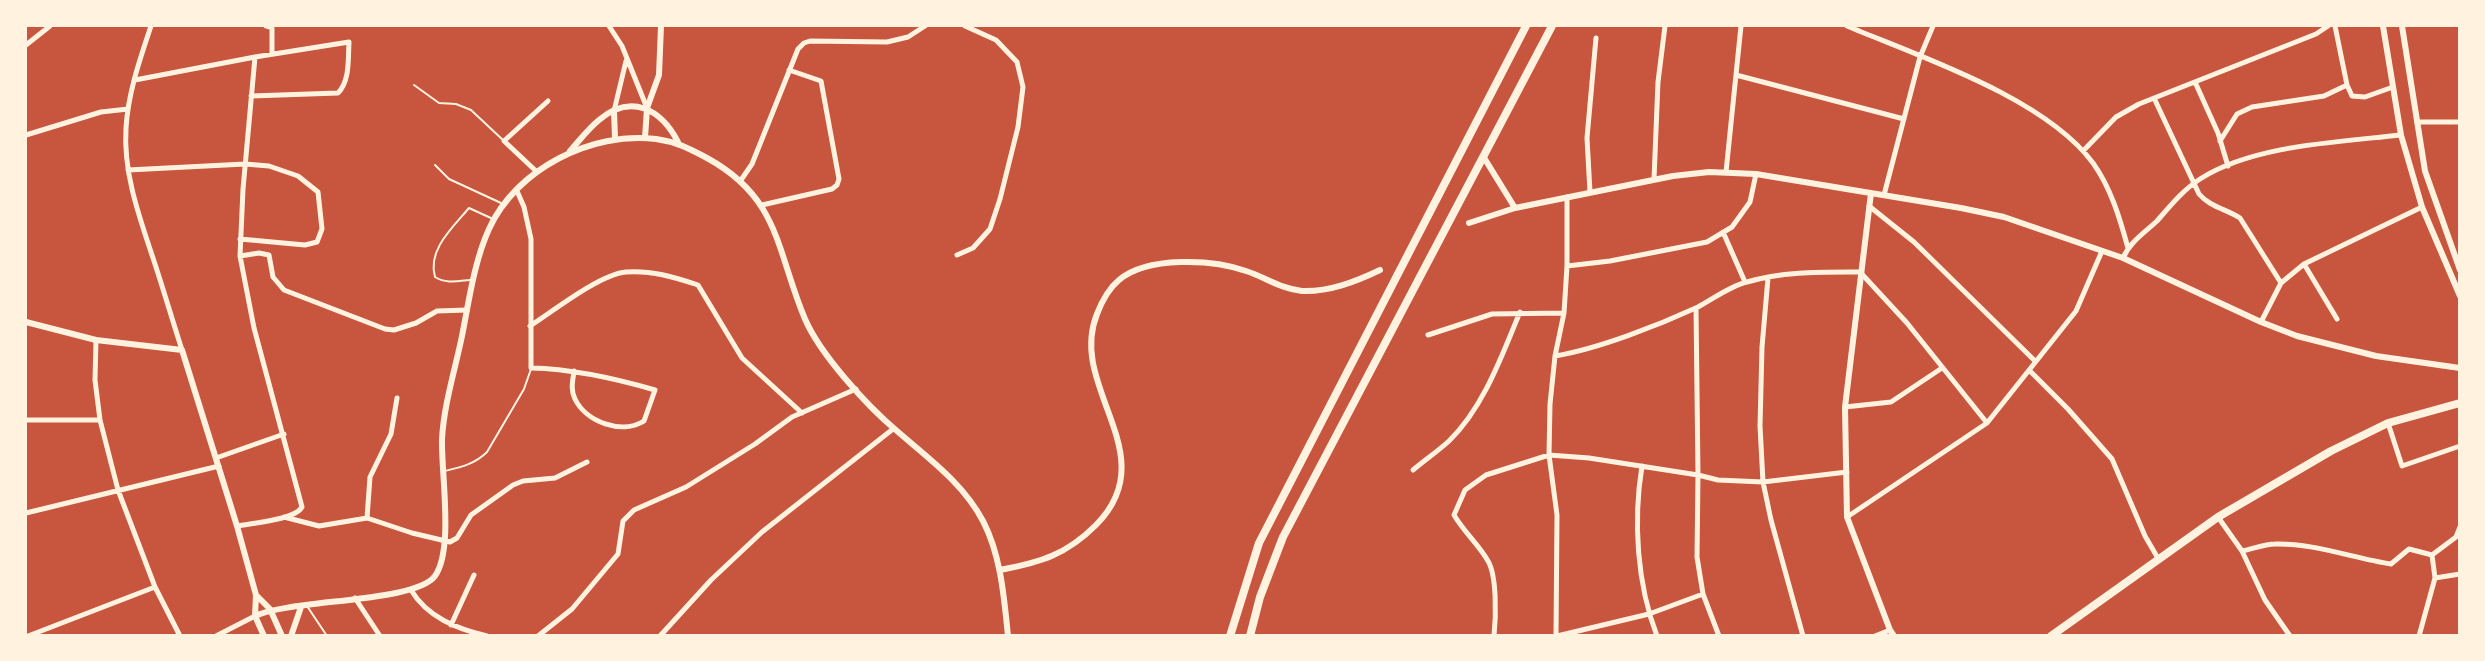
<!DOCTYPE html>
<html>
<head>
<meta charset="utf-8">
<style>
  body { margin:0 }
  #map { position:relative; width:2485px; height:661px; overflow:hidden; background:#c8553d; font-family:Spectral,serif }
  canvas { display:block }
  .frame { position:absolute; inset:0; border:27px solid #fff3e0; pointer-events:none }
</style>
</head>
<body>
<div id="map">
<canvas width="2485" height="661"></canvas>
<div class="frame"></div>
</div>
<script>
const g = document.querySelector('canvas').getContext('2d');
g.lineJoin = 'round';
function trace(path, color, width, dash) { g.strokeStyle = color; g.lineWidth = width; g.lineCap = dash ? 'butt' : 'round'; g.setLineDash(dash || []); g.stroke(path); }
const service = new Path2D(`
  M414 85 439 103 456 104 471 110 504 141
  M435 165 449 179 501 203
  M470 280C458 281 446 284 435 277 427 250 453 227 469 208L493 219
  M445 471C461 467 475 464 487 452L524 389 531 369
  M307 606 327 636`);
const minor = new Path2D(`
  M151 26C140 59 128 93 126 128 123 172 139 216 153 258 163 288 172 319 182 350
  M266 26 272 28V54
  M609 26 622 46 647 108
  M1847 26C1921 57 2045 98 2093 163 2111 188 2120 219 2128 248
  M2335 26 2347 85 2352 96 2365 97 2393 87
  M26 45 50 26
  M1736 75 1904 119
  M135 80 255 57 349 42C348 59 350 81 338 93L251 96
  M2195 82 2218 133 2228 166
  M2154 98 2199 194C2210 207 2226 209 2240 218L2281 283
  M614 111 626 61
  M2417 122H2460
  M26 135 101 112 128 109
  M2220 141 2237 114 2252 107 2324 96 2347 85
  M2083 151 2116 117 2139 104 2316 34 2328 26
  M128 170 245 164 269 166 298 176 318 192 322 229 317 242 305 245 240 239
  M537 172 504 141 548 101
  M1726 172 1741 26
  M1654 179 1658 82 1665 26
  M741 180 752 164 798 49 804 43 810 41 887 42 908 37 925 26
  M517 191 524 207 531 239V368C574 369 614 378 655 390L644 421C622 435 586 422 575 399 570 389 573 380 574 371
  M1590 192 1587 138 1596 38
  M1884 195 1920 57 1933 26
  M762 205 832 189 837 185 839 179 821 81 789 70
  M1869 206 1914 242 2035 361
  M1723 232 1745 282
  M957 255 973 248 990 229 1000 199 1018 127 1023 87 1017 62 996 40 965 26
  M240 256 259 253 269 255 273 277 284 290 385 329 394 330 416 323 437 311 467 310
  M2123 258C2130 242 2144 233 2157 221 2170 206 2183 190 2200 179 2253 145 2339 142 2401 135
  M2304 264 2337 319
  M1567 266 1610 261 1707 242 1732 227 1750 202 1756 174
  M1768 278 1762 347 1760 426 1763 482 1771 520 1803 636
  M1696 308 1698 475 1697 557 1703 594 1719 636
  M2261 322 2281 283 2304 264 2422 207
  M530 326C552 312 600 274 626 272 651 270 674 277 698 285L742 358 802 413
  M1428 335 1492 314 1564 313
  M96 340 95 380 100 420 118 490 155 587 180 636
  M1555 356C1598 349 1659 325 1698 307 1713 299 1730 286 1747 282 1783 271 1823 272 1860 272L1907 323 1987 423
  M2029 370 2068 409 2112 459 2145 536 2159 560
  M1845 407 1891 402 1942 368
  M26 420H100
  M2388 423 2402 466 2460 446
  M216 458 284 434
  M1642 466C1633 521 1637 584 1657 636
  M1413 470C1425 460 1438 451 1449 441 1484 407 1502 355 1520 312
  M26 513 219 466
  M284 517 319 526 367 518 412 533 450 542 457 538 471 515 513 485 523 481 555 478 587 462
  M1847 517 1987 423 2076 311 2102 251
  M2218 517 2242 551 2265 600 2290 636
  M367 518 370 477 391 434 397 398
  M237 526C251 523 295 520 302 507L254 328 240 256 243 189 255 57
  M2242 551C2253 549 2264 544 2275 544 2314 543 2352 558 2391 564L2409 549 2432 555 2456 537 2460 527
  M2435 578 2460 574
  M411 590C427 617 457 629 487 636
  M355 598 380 636
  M451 625 474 575
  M28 636 155 587
  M216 636 255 616
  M538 636 572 609 618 554 623 521 634 510 686 487 755 444 792 417 856 389
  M660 636 711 580 762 532 893 429
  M1494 636C1496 617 1497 576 1488 561 1479 545 1464 532 1454 515L1465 490 1486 475 1549 455 1589 458 1698 475 1718 480 1763 482 1847 472
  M1556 636 1557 515 1549 455 1550 404 1555 356 1564 313 1567 266V197
  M1557 636 1649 614 1703 594
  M1875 636 1890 630
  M2419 636 2435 578 2432 555`);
const tertiary = new Path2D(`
  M2383 26 2401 135 2422 207 2460 296
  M2402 26 2425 171 2460 270
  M614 111 615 138
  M645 138 647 108 659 75 661 26
  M570 151C579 141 588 129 599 120 631 93 661 109 678 142
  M1483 156 1515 208
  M1871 193 1845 407 1847 517 1890 630 1894 636
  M1469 223 1515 208 1673 176 1709 172 1756 174 1961 208 2004 217 2123 258 2261 322 2297 336 2376 356 2460 368
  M26 322 96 340 182 350 237 526 256 595 255 616 264 636
  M1000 570C1041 562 1066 555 1096 525 1166 454 1067 388 1097 314 1102 301 1108 289 1119 280 1147 256 1213 259 1246 271 1265 277 1281 289 1302 291 1329 292 1355 282 1380 270
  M256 595 270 609 282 636
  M255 616C291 599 415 603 435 576 454 549 441 473 442 439 444 404 455 370 462 336 469 301 474 262 489 229 516 169 592 131 656 139 677 142 688 148 707 158 780 198 776 250 805 319 820 354 867 406 897 431 928 458 963 483 983 521 1001 556 1004 597 1008 636
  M291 636 301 607`);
const primary = new Path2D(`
  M2051 636 2218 517 2331 451 2388 423 2460 403`);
const trunk = new Path2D(`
  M1230 636 1259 543 1526 26
  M1250 636 1260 597 1283 537 1552 26`);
trace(service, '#fff3e0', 2);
trace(minor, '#fff3e0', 5);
trace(tertiary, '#fff3e0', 6);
trace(primary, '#fff3e0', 8);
trace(trunk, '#fff3e0', 8);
</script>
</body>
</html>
